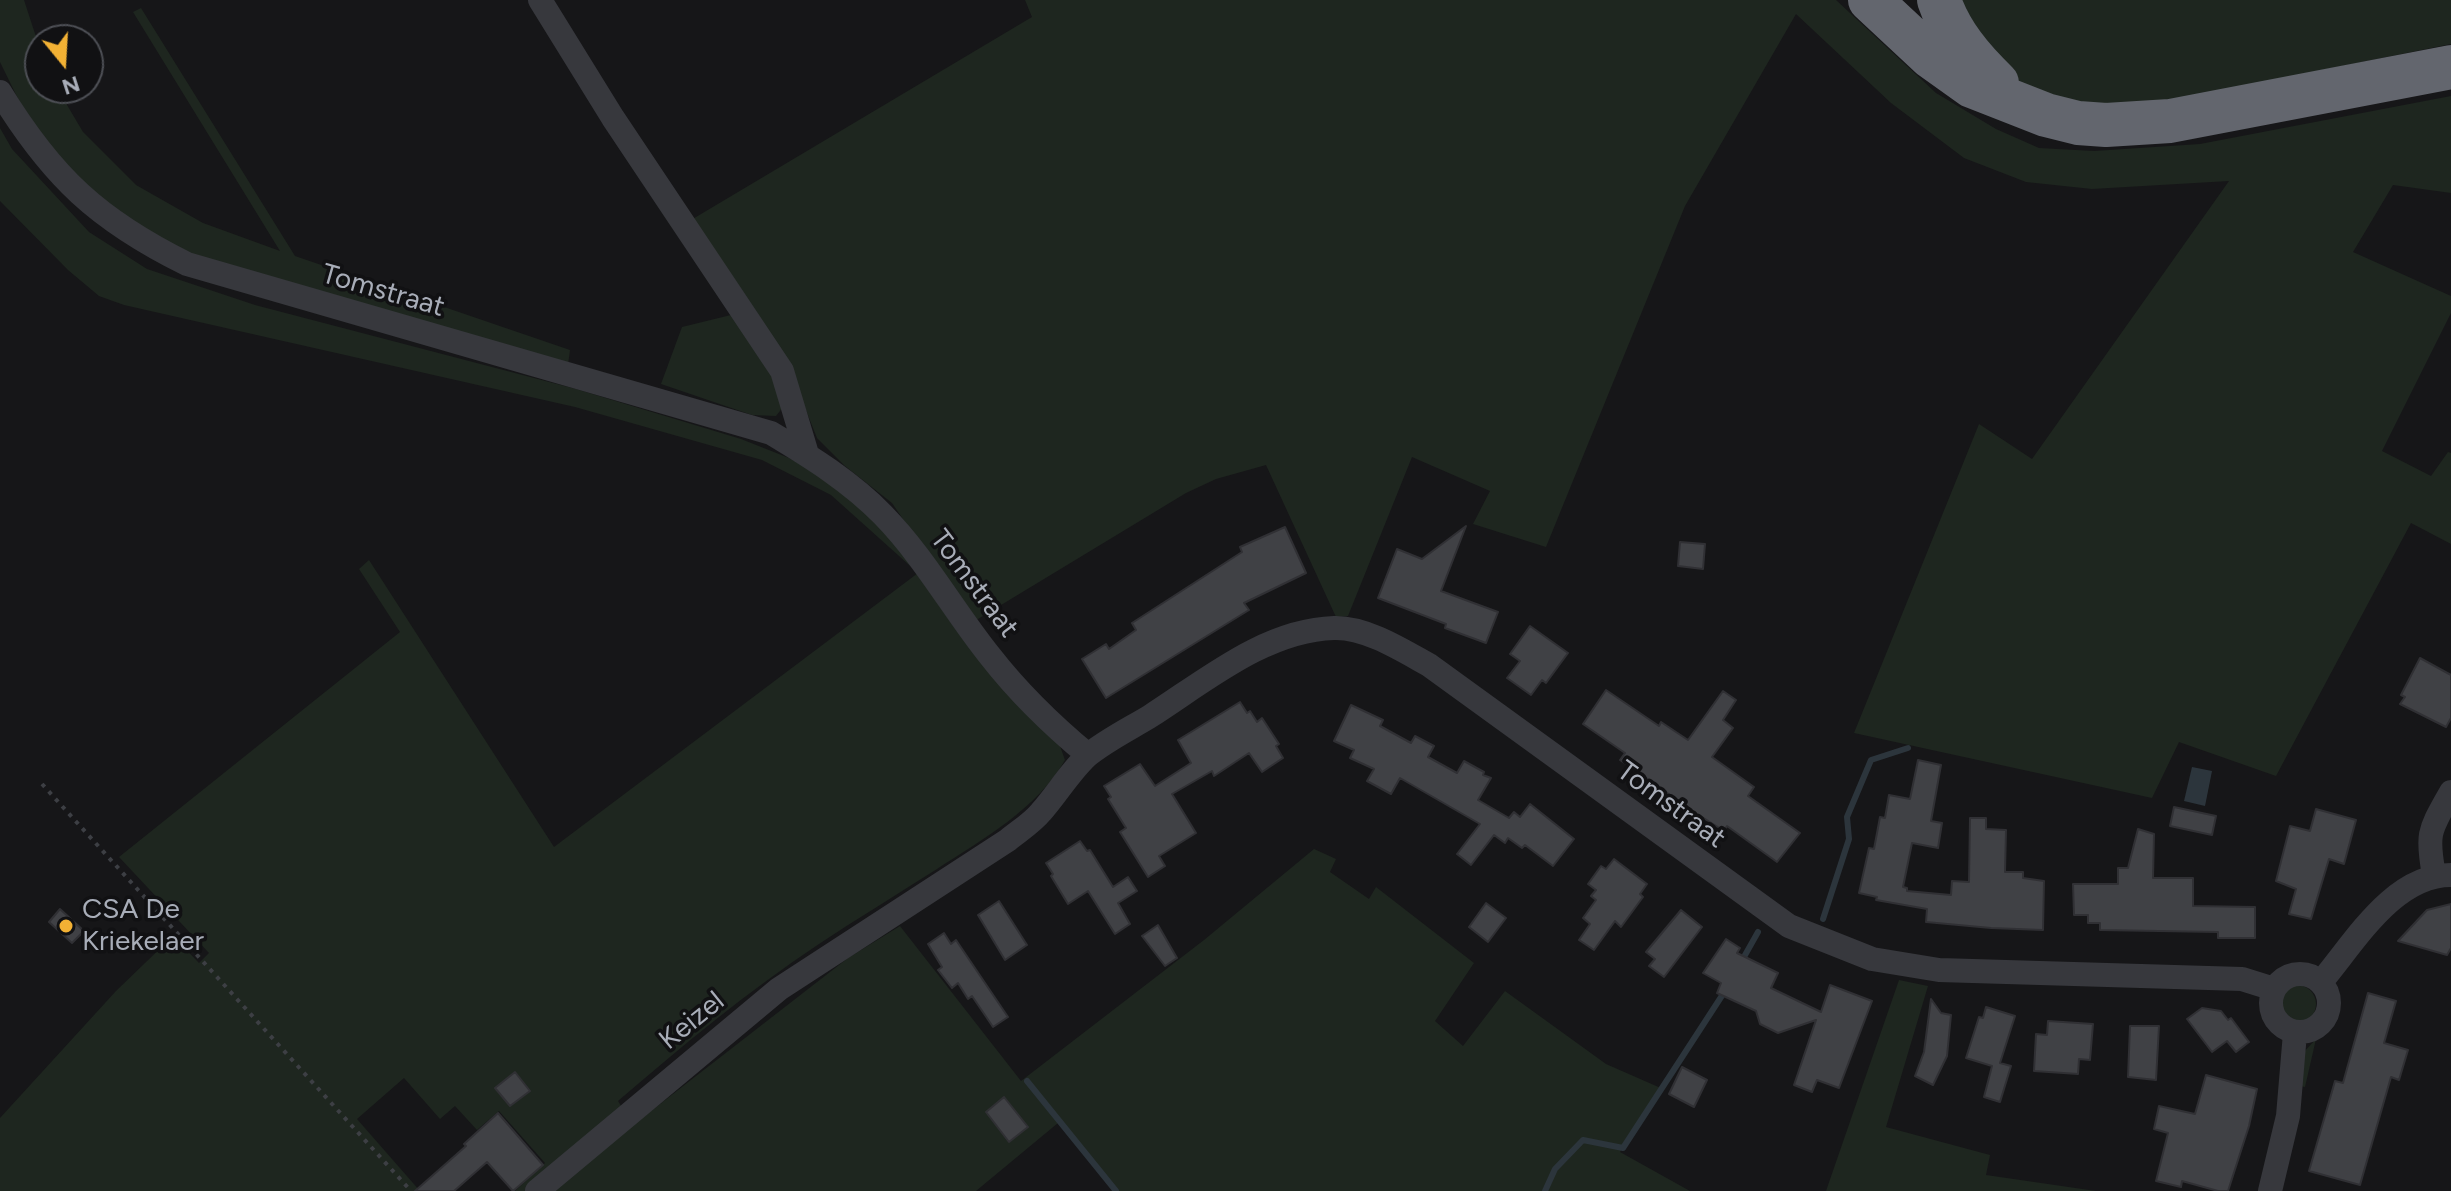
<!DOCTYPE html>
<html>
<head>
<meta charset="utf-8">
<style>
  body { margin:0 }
  #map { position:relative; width:2451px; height:1191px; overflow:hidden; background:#161618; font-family:Figtree,sans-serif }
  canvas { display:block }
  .north { position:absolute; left:24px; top:24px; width:80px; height:80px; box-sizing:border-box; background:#111113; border:2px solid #4d4f55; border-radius:50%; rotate:162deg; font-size:22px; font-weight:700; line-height:32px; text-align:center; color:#a8adb8 }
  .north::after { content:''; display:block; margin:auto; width:28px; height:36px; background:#f2b134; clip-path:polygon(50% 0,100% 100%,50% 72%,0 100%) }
</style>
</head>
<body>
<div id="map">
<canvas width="2451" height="1191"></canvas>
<div class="north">N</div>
</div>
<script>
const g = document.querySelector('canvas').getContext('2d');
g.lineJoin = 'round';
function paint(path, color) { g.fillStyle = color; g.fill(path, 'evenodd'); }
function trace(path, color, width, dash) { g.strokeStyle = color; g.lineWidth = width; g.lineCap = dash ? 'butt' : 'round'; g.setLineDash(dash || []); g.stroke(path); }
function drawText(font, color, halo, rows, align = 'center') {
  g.font = font + ' Figtree,sans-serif'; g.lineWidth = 7; g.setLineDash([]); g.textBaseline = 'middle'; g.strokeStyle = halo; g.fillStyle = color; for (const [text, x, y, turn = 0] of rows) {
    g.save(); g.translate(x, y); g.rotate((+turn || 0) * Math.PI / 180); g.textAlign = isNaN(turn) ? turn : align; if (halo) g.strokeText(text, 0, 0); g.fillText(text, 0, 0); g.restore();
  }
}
const green = new Path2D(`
  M0 0H24L40 49V88H57L83 132 136 185 203 223 280 251 133 12 141 8 295 256 570 350 568 365 198 260 107 205 72 172 28 119 0 62Z
  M1025 0H1836L1936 93 1996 129 2039 148 2094 151 2200 144 2451 96V193L2393 185 2353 252 2451 296V313L2382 451 2431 476 2448 452 2451 453V544L2411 523 2276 776 2179 742 2152 798 1854 733 1979 424 2032 459 2229 181 2092 189 2026 182 1964 158 1891 103 1796 14 1685 206 1546 547 1473 524 1490 491 1412 457 1348 616 1336 617 1266 465 1216 479 1186 493 973 622 892 503 845 466 817 438 790 370 691 220 1032 17Z
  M1954 0H2451V44L2170 101 2101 107 2033 90 2003 72Z
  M0 128 12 149 89 232 147 269 255 305 576 389 741 439 789 458 827 479 863 506 896 544 957 631 1011 696 1060 746 1065 760C1037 809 983 839 937 869 898 894 858 918 819 944 748 991 682 1046 618 1101L633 1125 848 958 900 926 1021 1081 1204 940 1314 849 1336 859 1330 872 1369 899 1376 887 1474 963 1435 1021 1463 1046 1505 991 1606 1064 1663 1089 1620 1152 1690 1191H1113L1058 1123 976 1191H515L545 1163 499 1111 477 1130 455 1106 440 1119 404 1078 357 1119 420 1191H0V1118L116 991 173 936 199 963 209 953 119 857 400 632 359 569 369 560 554 847 918 573 831 495 762 460 575 407 124 305 99 296 68 270 0 201Z
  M735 314 771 367 783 407 776 416 752 415 661 384 682 327Z
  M1899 980 1928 986 1886 1127 1990 1155 1986 1175 2096 1191H1826Z
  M2278 1004a19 19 0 1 1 38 0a19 19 0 1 1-38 0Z
  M2316 1039 2305 1087 2300 1086 2302 1054Z`);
const water = new Path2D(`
  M2192 767 2212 771 2205 806 2184 801Z`);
const stream = new Path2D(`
  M1823 919 1849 839 1847 817 1871 760 1908 748
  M1740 964 1758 932
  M1027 1081 1116 1191
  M1545 1191 1555 1169 1583 1140 1623 1148 1725 991`);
const building = new Path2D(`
  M1466 526 1441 591 1498 612 1486 643 1445 628 1446 624 1378 598 1397 549 1422 559Z
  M1285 527 1306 573 1244 603 1249 610 1106 698 1082 659 1106 644 1109 649 1136 630 1132 623 1242 552 1240 547Z
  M1680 542 1705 544 1703 569 1678 566Z
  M1530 626 1568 653 1546 683 1542 680 1531 695 1507 678 1520 661 1510 654Z
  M2420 658 2451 675V718L2446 727 2400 704 2405 697 2401 695Z
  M1606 690 1659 726 1661 722 1688 740 1723 691 1736 700 1723 720 1733 728 1712 757 1754 787 1748 796 1800 833 1777 862 1727 826 1724 831 1694 812 1639 773 1620 760 1625 753 1583 724Z
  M1240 702 1247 713 1250 711 1257 722 1262 718 1279 744 1276 746 1283 758 1262 772 1249 753 1214 776 1212 771 1172 794 1196 833 1159 856 1165 866 1148 877 1120 832 1126 828 1108 799 1111 797 1104 786 1140 764 1155 786 1191 763 1178 740Z
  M1351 705 1383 720 1380 726 1411 743 1415 736 1434 746 1428 757 1457 773 1464 761 1484 772 1483 775 1491 778 1478 800 1509 818 1514 812 1520 817 1530 804 1574 839 1553 866 1525 845 1522 848 1508 838 1505 843 1494 835 1471 865 1457 854 1480 824 1400 778 1391 794 1367 781 1374 769 1350 758 1354 750 1334 741Z
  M1918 760 1941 765 1931 821 1942 823 1938 848 1912 843 1903 887 1907 888V891L1951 895 1952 881 1969 882 1970 818H1986V829L2006 830 2005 872H2023V878L2044 881 2043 930 1991 928 1926 922 1927 909 1876 900 1877 897 1859 893 1869 848 1874 849 1880 817 1885 818 1889 795 1910 799Z
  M2174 807 2216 816 2212 835 2170 826Z
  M2316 809 2356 820 2344 864 2329 859 2311 919 2289 914 2296 889 2276 881 2290 826 2310 831Z
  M2138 829 2154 834 2153 878H2193V906L2255 907V938H2218V932L2100 930V923H2088V915H2074L2073 884H2118V868H2128Z
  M1080 841 1087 851 1090 850 1113 887 1128 877 1137 891 1118 903 1130 924 1115 934 1088 891 1068 904 1051 876 1053 874 1046 863Z
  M1614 859 1647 884 1640 894 1643 897 1621 927 1615 921 1594 950 1579 940 1590 924 1583 918 1596 900 1591 896 1596 890 1588 884 1601 866 1606 869Z
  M999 901 1027 945 1005 960 978 915Z
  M1486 903 1506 918 1488 942 1469 927Z
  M2451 904V948L2447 955 2398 941 2427 910Z
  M60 909 84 931 72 943 49 922Z
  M1681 910 1702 927 1664 977 1649 966 1655 959 1646 952Z
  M1158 925 1177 958 1165 966 1142 936Z
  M944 933 951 944 956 940 1008 1017 993 1027 972 996 968 999 958 983 952 988 938 970 942 967 928 944Z
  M1726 939 1740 948 1737 953 1778 973 1771 988 1821 1012 1830 985 1872 1001 1839 1088 1817 1080 1812 1092 1794 1085 1816 1020 1778 1033 1760 1024 1756 1011 1717 993 1721 983 1703 973Z
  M2368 993 2396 1001 2384 1043 2408 1050 2399 1080 2391 1077 2360 1185 2309 1171 2335 1081 2343 1083Z
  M1931 999 1941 1013 1951 1015 1947 1056 1933 1085 1915 1076 1924 1052Z
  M1986 1007 2015 1016 2000 1063 2011 1066 2000 1102 1984 1097 1992 1066 1966 1058 1979 1017 1983 1018Z
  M2202 1008 2221 1011 2228 1020 2231 1018 2249 1042 2236 1052 2227 1041 2212 1052 2187 1019Z
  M2048 1021 2093 1024 2090 1060 2079 1059 2078 1074 2034 1071 2036 1034 2047 1035Z
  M2130 1026H2159L2156 1080 2128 1077Z
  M1682 1067 1707 1080 1694 1107 1669 1094Z
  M515 1072 530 1091 510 1106 495 1088Z
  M2206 1075 2257 1089 2249 1126 2228 1191H2218L2182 1181 2181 1187 2156 1181 2168 1133 2154 1129 2159 1106 2195 1114Z
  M1004 1097 1028 1127 1009 1142 986 1112Z
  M498 1113 543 1165 513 1191 487 1162 454 1191H415L466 1146 464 1144Z`);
const path = new Path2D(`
  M42 784 411 1191`);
const minor = new Path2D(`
  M540 0 613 118 782 371 807 454
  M0 92C52 177 98 220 187 264L771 433C811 457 851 482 883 515 925 558 953 610 990 656 1018 692 1053 726 1088 755
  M2434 875C2426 832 2430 830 2451 792
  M2271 1003a29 29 0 1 1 58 0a29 29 0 1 1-58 0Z
  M2321 982C2355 942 2393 875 2451 875
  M537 1191 779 989 1008 840C1019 831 1032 823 1041 812 1057 794 1069 773 1087 756 1105 741 1129 729 1149 717 1204 682 1265 630 1334 628 1366 627 1402 650 1429 665L1789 926 1872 959 1939 970 2242 979 2274 989
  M2270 1191 2288 1116 2295 1033`);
const motorway = new Path2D(`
  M1870 0 1930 56 1972 86 2046 115 2078 123 2106 125 2170 121 2451 67
  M1939 0C1950 33 1972 59 1997 83`);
const markers = [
  [66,926,8,"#f2b134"]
];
const streetNames = [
  ["Tomstraat",383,291,16],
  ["Tomstraat",974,584,53],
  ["Tomstraat",1671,805,36],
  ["Keizel",692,1021,-39]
];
const poiNames = [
  ["CSA De",82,910],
  ["Kriekelaer",82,942]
];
paint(green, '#1e261f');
paint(water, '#2c353c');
trace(stream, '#2c353c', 6);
paint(building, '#404145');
trace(building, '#303034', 2);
trace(path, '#3d3f44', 4, [4, 6]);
trace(minor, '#37383d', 24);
trace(motorway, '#63666e', 44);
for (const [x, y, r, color] of markers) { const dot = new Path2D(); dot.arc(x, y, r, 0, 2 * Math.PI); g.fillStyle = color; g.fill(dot); trace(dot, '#111113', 3); }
drawText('28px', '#a8adb8', '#111113', streetNames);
drawText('28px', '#a8adb8', '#111113', poiNames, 'left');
</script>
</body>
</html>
